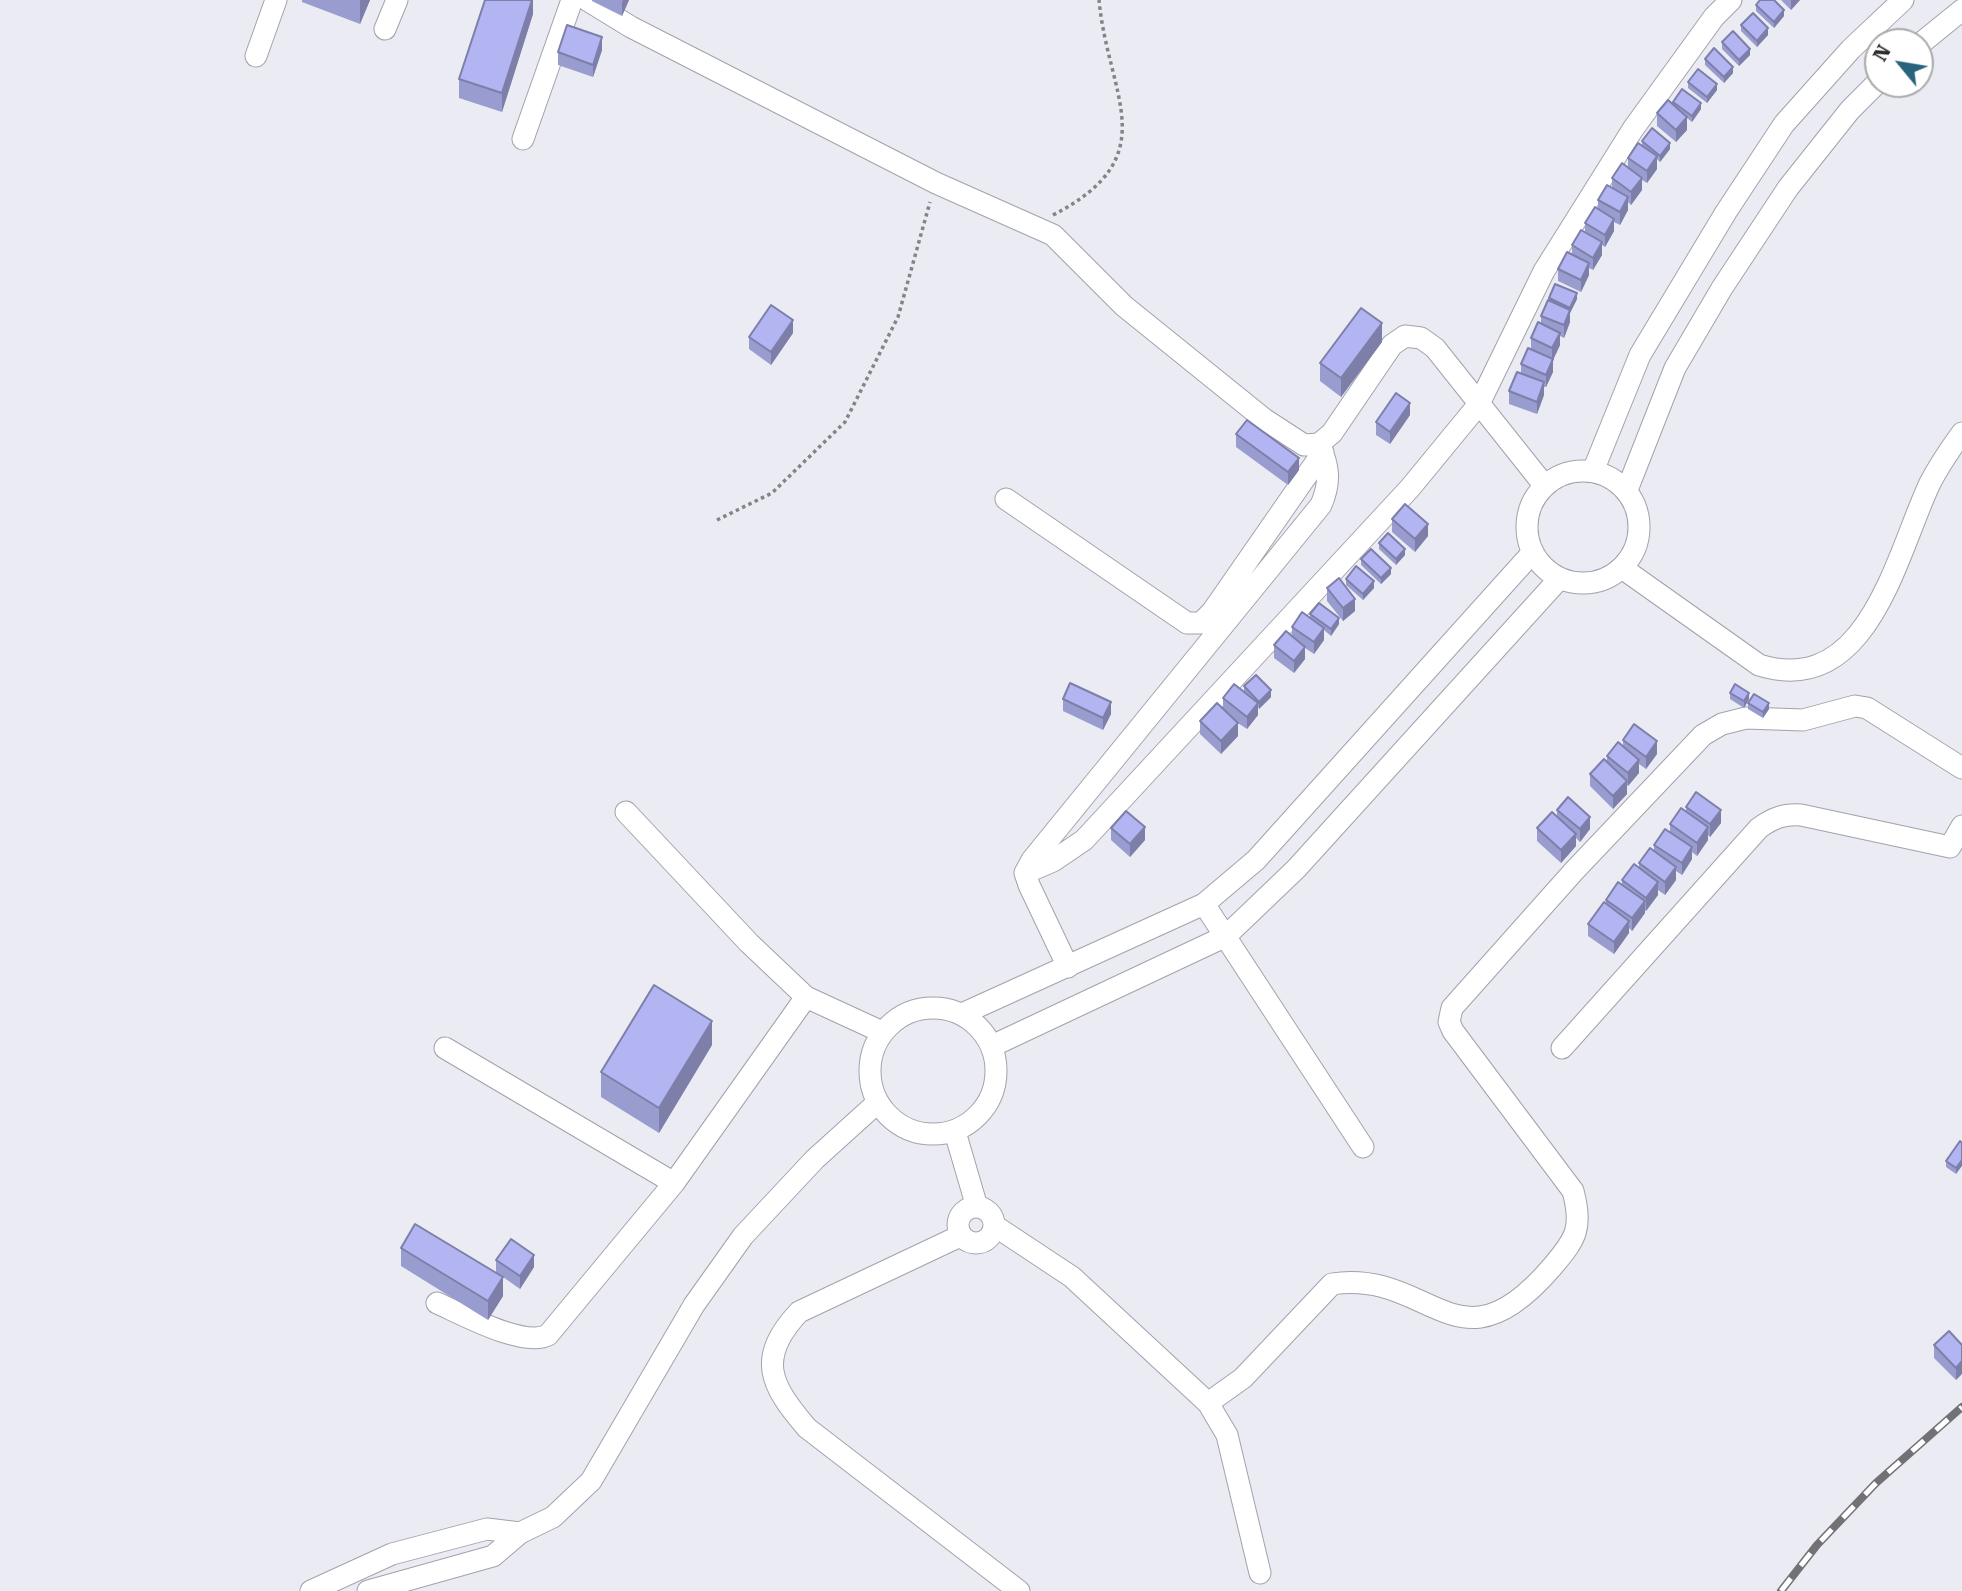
<!DOCTYPE html>
<html>
<head>
<meta charset="utf-8">
<style>
  body { margin:0 }
  #map { position:relative; width:1962px; height:1591px; overflow:hidden; background:#eaebf3; font-family:"Roboto Serif",serif }
  canvas { display:block }
  .north { position:absolute; left:1864px; top:28px; width:70px; height:70px; box-sizing:border-box; background:#fff; border:2px solid #aaaaab; border-radius:50%; rotate:300deg; font-size:19px; font-weight:700; line-height:28px; text-align:center; color:#2b2b2e }
  .north::after { content:''; display:block; margin:auto; width:24px; height:32px; background:#29647d; clip-path:polygon(50% 0,100% 100%,50% 72%,0 100%) }
</style>
</head>
<body>
<div id="map">
<canvas width="1962" height="1591"></canvas>
<div class="north">N</div>
</div>
<script>
const g = document.querySelector('canvas').getContext('2d');
g.lineJoin = 'round';
function trace(path, color, width, dash) { g.strokeStyle = color; g.lineWidth = width; g.lineCap = dash ? 'butt' : 'round'; g.setLineDash(dash || []); g.stroke(path); }
function paint(path, color) { g.fillStyle = color; g.fill(path, 'evenodd'); }
const path = new Path2D(`
  M1053 215C1167 156 1108 97 1099 0
  M717 520 772 493 845 422 898 317 930 202`);
const minor = new Path2D(`
  M587 0 631 27 936 183 1053 235 1124 306 1264 419 1304 445 1319 444 1332 433 1392 345 1405 336 1421 338 1435 348 1544 485
  M385 29 397 0
  M1920 44 1962 10
  M256 56 276 0
  M523 139 572 0
  M1593 471 1640 355 1726 212 1784 124 1851 49 1903 0
  M1527 527a56 56 0 1 1 112 0a56 56 0 1 1-112 0Z
  M1627 490 1675 368 1722 288 1788 188 1850 110 1878 82
  M1006 499 1187 623H1201L1212 612 1323 452
  M1622 568 1759 665C1868 699 1896 555 1930 483 1939 466 1951 448 1962 433
  M626 812 749 943 806 997 882 1032
  M1025 873 1053 861 1084 840 1410 488 1479 404 1544 271 1633 129 1714 17 1731 0
  M1204 904 1363 1147
  M1068 967 1029 885 1025 873 1032 860 1321 505C1331 482 1329 466 1319 444
  M870 1071a63 63 0 1 1 126 0a63 63 0 1 1-126 0Z
  M962 1014 1204 904 1256 860 1533 552
  M992 1046 1226 936 1296 869 1560 578
  M445 1048 674 1183
  M1562 1048 1759 828C1773 818 1783 814 1801 815L1950 847 1962 826
  M955 1132 977 1207
  M958 1225a18 18 0 1 1 36 0a18 18 0 1 1-36 0Z
  M995 1226 1072 1277 1208 1403 1227 1435 1260 1573
  M960 1236 799 1312C756 1358 770 1385 807 1428L1019 1591
  M437 1303C462 1314 524 1348 548 1335L674 1183 806 997
  M1208 1403 1243 1378 1332 1284C1432 1269 1457 1378 1552 1267 1576 1239 1583 1228 1573 1191L1453 1031 1449 1022 1452 1008 1574 871 1703 735 1722 724 1746 718 1803 720 1855 706 1867 708 1962 768
  M311 1591 392 1554 487 1529 520 1533
  M368 1591 493 1556 520 1533 553 1517 591 1481 694 1305 743 1236 815 1159 877 1103`);
const rail = new Path2D(`
  M1781 1591 1817 1545 1876 1483 1962 1407`);
const wall = new Path2D(`
  M302 0H370L360 24 302 2Z
  M533 0V14L502 112 459 98V79Z
  M592 0H629L622 16 592 1Z
  M1781 0H1800L1791 10Z
  M1756 5 1784 16 1774 28 1756 11Z
  M1741 25 1768 35 1757 47 1741 31Z
  M1722 42 1750 55 1739 66 1722 49Z
  M602 50 593 77 558 65V52Z
  M1705 59 1733 73 1724 83 1705 65Z
  M1688 82 1717 90 1707 103 1688 88Z
  M1673 102 1701 109 1692 122 1687 118V130L1676 142 1657 126V113L1673 105Z
  M1642 141 1670 149 1660 162 1657 159V169L1647 183 1642 180V190L1631 205 1628 202V210L1620 225 1614 222V231L1605 247 1602 245V255L1593 270 1589 268V275L1581 292 1558 281V269L1572 254V245L1585 232V223L1598 209V200L1612 188V178L1628 167V158L1642 146Z
  M1549 298 1577 299 1570 313V322L1564 338 1560 336V345L1553 360V372L1546 387H1544V395L1537 414 1509 404V391L1521 374V364L1531 349V338L1541 324V316L1549 301Z
  M793 333 771 365 749 349V337Z
  M1382 342 1341 397 1320 381V363Z
  M1410 415 1390 444 1376 435V422Z
  M1236 434 1299 470 1288 485 1236 447Z
  M1392 519 1428 536 1415 552 1392 532Z
  M1379 543 1405 555 1396 565 1379 549Z
  M1361 559 1391 574 1381 584 1361 565Z
  M1346 579 1374 588 1363 600 1346 585Z
  M1327 588 1355 611 1343 621 1327 601Z
  M1310 614 1339 624 1331 636 1324 630V640L1314 654 1305 648V659L1294 673 1274 658V645L1292 636V627L1310 618Z
  M1244 686 1271 697 1259 709 1258 707V715L1247 729 1238 723V736L1221 754 1200 734V721L1223 708V698L1244 692Z
  M1730 693 1749 699 1744 708 1730 699Z
  M1063 699 1111 714 1103 730 1063 711Z
  M1748 703 1769 709 1763 718 1748 709Z
  M1623 740 1657 754 1646 769 1639 764V773L1628 786 1627 785V794L1613 809 1590 786V774L1607 762V756L1623 746Z
  M1686 807 1721 823 1710 837 1708 835V840L1697 856 1692 852V859L1682 875 1676 871V880L1665 895 1658 890V895L1646 911 1645 910V913L1632 931 1629 928V933L1614 954 1588 936V924L1606 904V900L1622 885V880L1639 868V863L1654 851V845L1670 832V824L1686 812Z
  M1557 810 1590 829 1580 842 1576 838V846L1561 863 1537 841V828L1557 817Z
  M1111 828 1145 840 1130 857 1111 840Z
  M712 1045 659 1133 601 1097V1072Z
  M1960 1141 1956 1174 1946 1167V1161Z
  M401 1248 496 1273V1260L534 1267 520 1289 503 1277V1296L488 1320 401 1266Z
  M1934 1345H1962L1956 1380 1934 1358Z`);
const shadedWall = new Path2D(`
  M360 0H370L360 24Z
  M532 0H533V14L502 112V93Z
  M623 0H629L622 16V3Z
  M1791 0H1800L1791 10Z
  M1784 10V16L1774 28V22Z
  M1768 28V35L1757 47V41Z
  M602 37V50L593 77V65Z
  M1750 49V55L1739 66V60Z
  M1733 67V73L1724 83V77Z
  M1717 84V90L1707 103V97Z
  M1701 103V109L1692 122V116Z
  M1687 117V130L1676 142V130Z
  M1670 143V149L1660 162V156Z
  M1657 156V169L1647 183V171Z
  M1642 178V190L1631 205V192Z
  M1628 197V210L1620 225V212Z
  M1614 219V231L1605 247V235Z
  M1602 242V255L1593 270V258Z
  M1589 263V275L1581 292V280Z
  M1577 293V299L1570 313V322L1564 338V325Z
  M793 320V333L771 365V352Z
  M1382 323V342L1341 397V378Z
  M1560 333V345L1553 360V372L1546 387V375L1552 360V348Z
  M1544 382V395L1537 414V402Z
  M1410 403V415L1390 444V432Z
  M1299 458V470L1288 485V472Z
  M1428 524V536L1415 552V539Z
  M1405 549V555L1396 565V559Z
  M1391 568V574L1381 584V578Z
  M1374 581V588L1363 600V594Z
  M1355 599V611L1343 621V608Z
  M1339 618V624L1331 636V629Z
  M1324 628V640L1314 654V642Z
  M1305 647V659L1294 673V661Z
  M1271 690V697L1259 709V702Z
  M1749 693V699L1744 708V701Z
  M1111 702V714L1103 730V718Z
  M1258 703V715L1247 729V717Z
  M1769 703V709L1763 718V712Z
  M1238 723V736L1221 754V741Z
  M1657 741V754L1646 769V757Z
  M1639 760V773L1628 786V773Z
  M1627 781V794L1613 809V796Z
  M1721 810V823L1710 837V824Z
  M1590 817V829L1580 842V829Z
  M1145 827V840L1130 857V844Z
  M1708 827V840L1697 856V843Z
  M1576 834V846L1561 863V850Z
  M1692 847V859L1682 875V863Z
  M1676 867V880L1665 895V882Z
  M1658 882V895L1646 911V898Z
  M1645 901V913L1632 931V918Z
  M1629 921V933L1614 954V942Z
  M712 1021V1045L659 1133V1108Z
  M1962 1160V1166L1956 1174V1168Z
  M534 1255V1267L520 1289V1276Z
  M503 1277V1296L488 1320V1301Z
  M1962 1361V1374L1956 1380V1368Z`);
const building = new Path2D(`
  M485 0H532L502 93 459 79Z
  M1760 0H1774L1784 10 1774 22 1756 5Z
  M1753 13 1768 28 1757 41 1741 25Z
  M567 25 602 37 593 65 558 52Z
  M1733 31 1750 49 1739 60 1722 42Z
  M1714 48 1733 67 1724 77 1705 59Z
  M1698 69 1717 84 1707 97 1688 82Z
  M1682 89 1701 103 1692 116 1673 102Z
  M1668 100 1687 117 1676 130 1657 113Z
  M1652 128 1670 143 1660 156 1642 141Z
  M1638 143 1657 156 1647 171 1628 158Z
  M1622 163 1642 178 1631 192 1612 178Z
  M1607 185 1628 197 1620 212 1598 200Z
  M1595 207 1614 219 1605 235 1585 223Z
  M1581 230 1602 242 1593 258 1572 245Z
  M1567 252 1589 263 1581 280 1558 269Z
  M1555 284 1577 293 1570 308 1549 298Z
  M1548 300 1570 310 1564 325 1541 316Z
  M771 305 793 320 771 352 749 337Z
  M1361 308 1382 323 1341 378 1320 363Z
  M1538 322 1560 333 1552 348 1531 338Z
  M1528 348 1553 359 1546 375 1521 364Z
  M1517 372 1544 382 1537 402 1509 391Z
  M1396 393 1410 403 1390 432 1376 422Z
  M1247 420 1299 458 1288 472 1236 434Z
  M1405 504 1428 524 1415 539 1392 519Z
  M1388 533 1405 549 1396 559 1379 543Z
  M1371 549 1391 568 1381 578 1361 559Z
  M1356 566 1374 581 1363 594 1346 579Z
  M1339 578 1355 599 1343 608 1327 588Z
  M1319 603 1339 618 1331 629 1310 614Z
  M1302 612 1324 628 1314 642 1292 627Z
  M1286 631 1305 647 1294 661 1274 645Z
  M1256 675 1271 690 1259 702 1244 686Z
  M1070 683 1111 702 1103 718 1063 699Z
  M1234 684 1258 703 1247 717 1223 698Z
  M1735 684 1749 693 1744 701 1730 693Z
  M1754 694 1769 703 1763 712 1748 703Z
  M1217 703 1238 723 1221 741 1200 721Z
  M1634 724 1657 741 1646 757 1623 740Z
  M1618 742 1639 760 1628 773 1607 756Z
  M1604 759 1627 781 1613 796 1590 774Z
  M1696 792 1721 810 1710 824 1686 807Z
  M1568 797 1590 817 1580 829 1557 810Z
  M1681 808 1708 827 1697 843 1670 824Z
  M1126 811 1145 827 1130 844 1111 828Z
  M1552 812 1576 834 1561 850 1537 828Z
  M1665 829 1692 847 1682 863 1654 845Z
  M1650 848 1676 867 1665 882 1639 863Z
  M1634 864 1658 882 1646 898 1622 880Z
  M1618 882 1645 901 1632 918 1606 900Z
  M1604 902 1629 921 1614 942 1588 924Z
  M654 985 712 1021 659 1108 601 1072Z
  M1960 1141 1962 1143V1160L1956 1168 1946 1161Z
  M415 1224 503 1277 488 1301 401 1248Z
  M511 1239 534 1255 520 1276 496 1260Z
  M1949 1331 1962 1345V1361L1956 1368 1934 1345Z`);
trace(minor, '#a2a2aa', 23);
trace(path, '#838388', 3.5, [3.5, 3.5]);
trace(minor, '#fff', 21);
trace(rail, '#717176', 8);
trace(rail, '#fff', 5, [16]);
paint(wall, '#999ccf');
paint(shadedWall, '#7d7fa9');
paint(building, '#b2b5f1');
trace(building, '#7d7fa9', 2);
</script>
</body>
</html>
